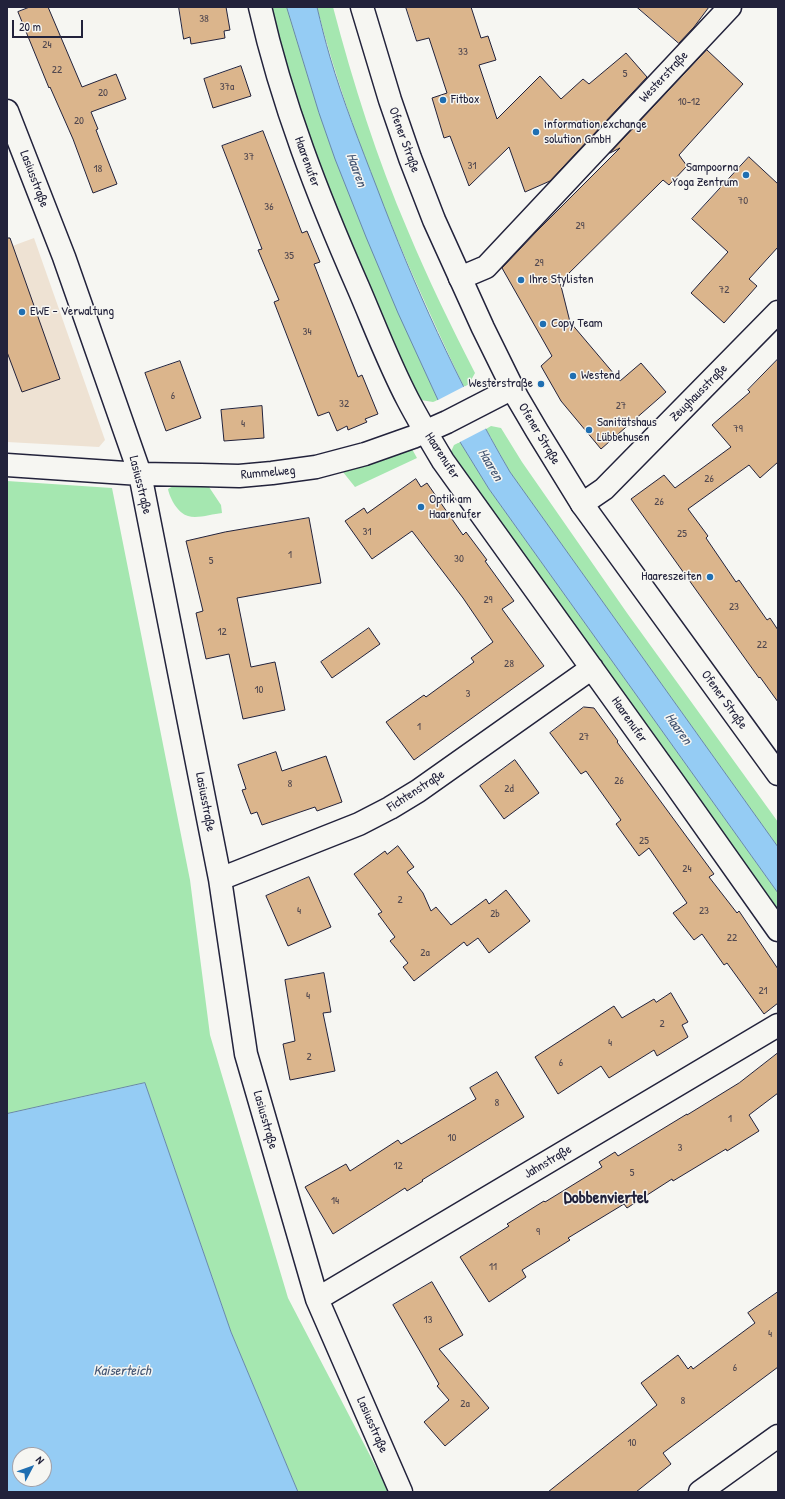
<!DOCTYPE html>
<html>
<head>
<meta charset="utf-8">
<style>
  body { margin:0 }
  #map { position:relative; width:785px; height:1499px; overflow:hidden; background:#f6f6f2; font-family:"Patrick Hand",sans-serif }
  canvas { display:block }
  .frame { position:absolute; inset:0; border:8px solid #22223b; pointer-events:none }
  .north { position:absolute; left:12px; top:1447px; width:40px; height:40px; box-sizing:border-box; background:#f6f6f2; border:1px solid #a1a1a9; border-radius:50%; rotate:49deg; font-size:11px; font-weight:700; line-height:16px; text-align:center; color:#22223b }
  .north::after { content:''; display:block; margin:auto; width:14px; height:18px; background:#1f6fb2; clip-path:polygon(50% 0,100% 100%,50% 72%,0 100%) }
  .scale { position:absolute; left:12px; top:20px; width:71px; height:18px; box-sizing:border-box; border:2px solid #22223b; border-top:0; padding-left:5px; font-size:12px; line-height:14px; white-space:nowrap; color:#22223b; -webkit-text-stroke:3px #f6f6f2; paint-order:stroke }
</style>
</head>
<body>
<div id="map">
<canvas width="785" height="1499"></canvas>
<div class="frame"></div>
<div class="north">N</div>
<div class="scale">20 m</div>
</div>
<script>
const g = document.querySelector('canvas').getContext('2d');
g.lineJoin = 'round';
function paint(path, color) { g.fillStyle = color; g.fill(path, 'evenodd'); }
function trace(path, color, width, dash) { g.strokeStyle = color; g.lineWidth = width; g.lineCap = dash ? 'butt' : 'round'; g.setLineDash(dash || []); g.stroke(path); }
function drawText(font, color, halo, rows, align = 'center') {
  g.font = font + ' "Patrick Hand",sans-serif'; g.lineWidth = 3; g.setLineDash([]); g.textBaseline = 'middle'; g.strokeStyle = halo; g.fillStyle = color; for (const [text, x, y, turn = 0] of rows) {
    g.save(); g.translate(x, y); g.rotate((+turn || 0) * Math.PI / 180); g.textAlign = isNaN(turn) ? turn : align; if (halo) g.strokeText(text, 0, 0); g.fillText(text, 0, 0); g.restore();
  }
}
const built = new Path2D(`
  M34 238 105 440 99 447 7 442V248Z`);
const green = new Path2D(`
  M267 7H287C303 58 317 110 336 160 367 241 402 321 438 400L433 402 415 399 316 167Z
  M317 7H333C353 83 377 159 408 231 428 279 451 326 475 373L469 384 464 387C406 264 351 139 317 7Z
  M491 426 501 428 522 462 627 613 778 822V847L510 472 486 429Z
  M460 442 489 489 778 893V919L449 456 454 445Z
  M412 449 417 458 355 487 343 472Z
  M7 481 112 488 190 880 210 1035 288 1298 389 1492H298L231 1332 145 1083 7 1114Z
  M173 486 209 487 221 505 222 513C212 514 197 519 188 516 178 513 170 499 168 489Z`);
const water = new Path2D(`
  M287 7H317C321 24 325 40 330 57 343 101 360 144 377 188 414 286 457 381 510 472L778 847V893L489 489 460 442 438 400 398 313 366 237 335 159 319 113Z
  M145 1083 231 1332 298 1492H7V1114ZM20 1455H44V1479H20Z`);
const pier = new Path2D(`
  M465 386 487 428 458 443 436 401Z`);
const building = new Path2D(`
  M30 7H48L82 87 116 74 126 99 91 112 98 129 96 130 117 184 93 193 73 139 50 87 49 88 18 12Z
  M179 7H226L230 30 224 31 225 38 191 44 190 37 184 39Z
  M406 7H471L481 38 488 36 496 60 479 65 497 119 540 76 561 99 583 79 589 84 626 53 647 77 550 181 525 192 509 147 469 186 450 136 444 138 432 98 447 93 429 38 417 41Z
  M637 7H709L694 27 679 43Z
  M707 50 743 84 679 155 687 166 669 185 663 180 560 282 570 322 620 381 641 363 666 392 601 449 561 401 541 366 552 356 502 268 537 231 620 148 610 153Z
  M241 66 251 96 213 108 204 79Z
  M263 131 302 233 307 231 320 262 314 264 358 377 362 375 378 414 365 419 367 422 348 430 347 426 337 431 329 412 318 416 274 302 279 300 258 250 262 249 222 146Z
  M749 157 778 184V247L749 279 757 286 724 323 691 293 728 252 692 219Z
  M7 238H10L60 379 22 392 7 352Z
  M778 359V462L760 478 749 465 688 509 708 536 706 538 736 582 739 580 767 620 770 618 778 630V702L760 677 759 678 631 499 664 475 675 488 731 447 712 425 750 392 748 390Z
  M180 361 201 418 166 431 145 373Z
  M262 406 264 438 224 441 221 410Z
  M416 479 421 487 427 483 463 535 466 532 487 560 485 561 514 601 502 609 544 666 414 760 386 722 424 695 426 697 474 662 471 658 493 642 463 598 412 531 372 559 345 521 364 508 367 513Z
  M309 518 321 583 237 598 251 667 275 662 285 710 243 719 229 654 206 659 196 613 203 611 186 541 225 532Z
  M369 628 380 644 332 678 321 662Z
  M584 707 594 708 618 741 617 742 714 874 709 877 737 913 739 911 778 969V1003L764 1014 727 963 724 965 702 934 694 940 673 913 687 903 649 848 639 856 616 824 621 820 586 771 581 774 550 733Z
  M276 752 282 771 326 756 342 802 317 811 315 807 262 825 257 812 251 814 242 790 246 789 238 765Z
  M515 760 539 793 504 819 480 786Z
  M398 846 414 867 407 872 423 893 431 911 436 907 451 925 486 899 489 904 506 890 530 921 489 953 478 938 467 946 464 942 414 981 403 967 408 963 390 941 395 937 378 914 382 912 354 874 385 851 387 854Z
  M309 877 331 927 288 946 266 896Z
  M324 973 331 1012 323 1013 335 1071 290 1080 283 1044 295 1041 285 980Z
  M671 993 688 1022 682 1025 688 1037 657 1056 654 1050 609 1078 601 1066 558 1094 535 1057 614 1006 622 1018 654 999 656 1002Z
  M778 1053V1093L749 1115 759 1131 727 1151 726 1149 673 1181 672 1179 627 1208 624 1204 568 1238 570 1240 522 1270 526 1277 489 1302 460 1257 509 1226 507 1224 544 1201 545 1202 602 1167 599 1162 615 1152 618 1156 687 1114V1115L739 1083Z
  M497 1072 524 1117 422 1180 423 1181 407 1191 405 1188 333 1234 305 1187 346 1164 350 1171 398 1140 401 1144 476 1099 470 1088Z
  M432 1282 463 1335 439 1349 489 1408 445 1446 424 1422 449 1400 437 1386 439 1384 393 1305Z
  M778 1292V1367L663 1453 671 1464 636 1492H548L657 1405 641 1383 678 1355 688 1369 691 1366 693 1369 755 1323 748 1313Z`);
const street = new Path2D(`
  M260 7C282 104 318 196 358 287 374 324 389 364 408 400 419 421 431 441 443 461L672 780 778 930
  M7 111 64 257 140 474 220 879 246 1054 317 1299 401 1492
  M460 278 486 267 730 7
  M7 465 140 474 201 475 239 476 272 473 316 467 365 454 413 437 447 422 513 388
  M582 504 604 489 778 312
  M220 879 359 824 390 808 418 791 592 668
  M317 1299 778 1025
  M700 1492 778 1436`);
const secondary = new Path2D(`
  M362 7 390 100 410 158 434 220 483 328 517 397 537 431 582 504 778 774`);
const markers = [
  [443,100,4,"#1f6fb2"],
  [536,132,4,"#1f6fb2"],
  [746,175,4,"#1f6fb2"],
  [521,280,4,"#1f6fb2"],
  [22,312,4,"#1f6fb2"],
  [543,324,4,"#1f6fb2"],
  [573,376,4,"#1f6fb2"],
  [541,384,4,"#1f6fb2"],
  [589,430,4,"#1f6fb2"],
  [421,507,4,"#1f6fb2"],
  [710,577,4,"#1f6fb2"]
];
const numberNames = [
  ["38",204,19],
  ["24",47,45],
  ["33",463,52],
  ["22",57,70],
  ["5",625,74],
  ["37a",227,87],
  ["20",103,93],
  ["10-12",689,102],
  ["20",79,121],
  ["37",249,157],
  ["31",472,166],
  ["18",98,169],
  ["70",743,201],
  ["36",269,207],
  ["29",580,226],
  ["35",289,256],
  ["29",539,263],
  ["72",724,290],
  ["34",307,332],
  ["6",173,396],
  ["32",344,404],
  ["27",621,406],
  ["4",243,424],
  ["79",738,429],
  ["26",709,479],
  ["26",659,502],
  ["31",367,532],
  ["25",682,534],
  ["1",290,555],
  ["30",459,559],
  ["5",211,561],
  ["29",488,600],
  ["23",734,607],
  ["12",222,632],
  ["22",762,645],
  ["28",509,664],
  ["10",259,690],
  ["3",468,694],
  ["1",419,727],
  ["27",584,737],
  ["26",619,781],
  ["8",290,784],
  ["2d",509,789],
  ["25",644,841],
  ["24",687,869],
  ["2",400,900],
  ["4",299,911],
  ["23",704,911],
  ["2b",495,914],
  ["22",732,938],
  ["2a",425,953],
  ["21",763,991],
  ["4",308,996],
  ["2",662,1024],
  ["4",610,1043],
  ["2",309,1057],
  ["6",561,1063],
  ["8",497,1103],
  ["1",730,1119],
  ["10",452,1138],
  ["3",680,1148],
  ["12",398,1166],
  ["5",632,1173],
  ["14",335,1201],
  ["9",538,1232],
  ["11",493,1267],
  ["13",428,1320],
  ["4",770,1334],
  ["6",735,1368],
  ["8",683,1401],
  ["2a",465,1404],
  ["10",632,1443]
];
const streetNames = [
  ["Westerstraße",664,77,-47],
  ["Ofener Straße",404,140,70],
  ["Haarenufer",307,162,70],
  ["Lasiusstraße",34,179,69],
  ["Zeughausstraße",699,393,-45],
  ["Ofener Straße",539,434,59],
  ["Haarenufer",442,456,57],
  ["Rummelweg",268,473,-5],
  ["Lasiusstraße",140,485,76],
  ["Ofener Straße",724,700,54],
  ["Haarenufer",629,720,55],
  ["Fichtenstraße",416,791,-33],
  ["Lasiusstraße",205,802,79],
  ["Lasiusstraße",265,1120,74],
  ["Jahnstraße",548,1162,-31],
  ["Lasiusstraße",372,1425,66]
];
const poiNames = [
  ["Fitbox",451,100],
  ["information exchange",544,125],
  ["solution GmbH",544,140],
  ["Sampoorna",738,168,"right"],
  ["Yoga Zentrum",738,183,"right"],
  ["Ihre Stylisten",529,280],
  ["EWE - Verwaltung",30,312],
  ["Copy Team",551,324],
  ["Westend",581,376],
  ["Westerstraße",533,384,"right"],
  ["Sanitätshaus",597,423],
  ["Lübbehusen",597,438],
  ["Optik am",429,500],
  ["Haarenufer",429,515],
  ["Haareszeiten",702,577,"right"]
];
const waterNames = [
  ["Haaren",356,170,70],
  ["Haaren",490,465,59],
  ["Haaren",678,729,54],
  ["Kaiserteich",122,1371]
];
const districtNames = [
  ["Dobbenviertel",606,1198]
];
paint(built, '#eee2d3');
paint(green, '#a5e7b0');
paint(water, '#95ccf4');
trace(water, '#6788aa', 1);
paint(pier, '#f6f6f2');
paint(building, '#dbb58c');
trace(building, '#22223b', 1);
trace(street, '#22223b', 25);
trace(secondary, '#22223b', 25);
trace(street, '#f6f6f2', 22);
trace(secondary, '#f6f6f2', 22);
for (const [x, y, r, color] of markers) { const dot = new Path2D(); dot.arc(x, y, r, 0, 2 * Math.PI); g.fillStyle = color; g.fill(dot); trace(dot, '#f6f6f2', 1.5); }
drawText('11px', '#50474f', null, numberNames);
drawText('13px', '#22223b', '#f6f6f2', streetNames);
drawText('13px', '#22223b', '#f6f6f2', poiNames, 'left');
drawText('italic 14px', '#445572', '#f6f6f2', waterNames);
drawText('bold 17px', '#22223b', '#f6f6f2', districtNames);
</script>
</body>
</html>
